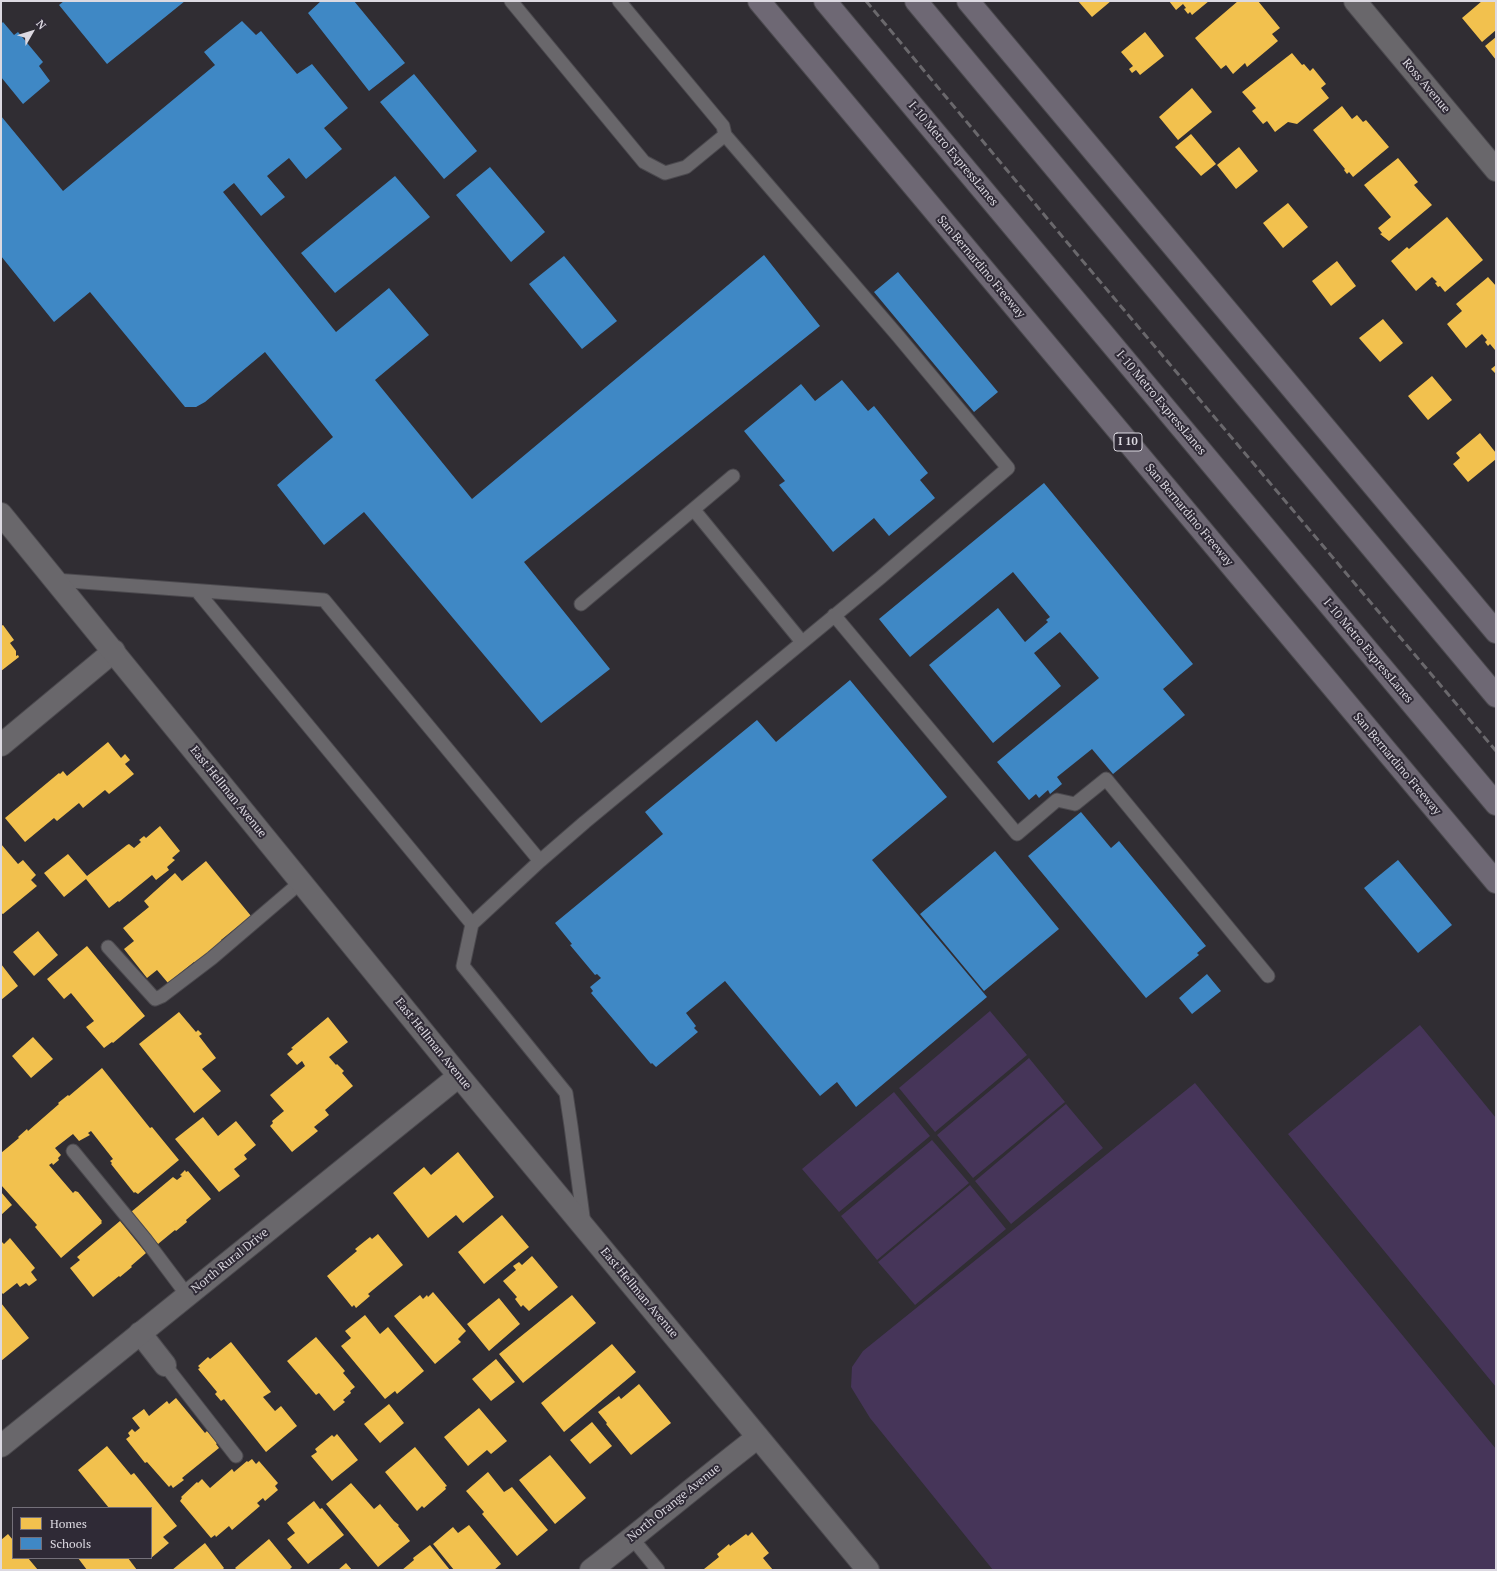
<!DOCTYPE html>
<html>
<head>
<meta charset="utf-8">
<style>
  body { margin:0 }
  #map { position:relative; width:1497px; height:1571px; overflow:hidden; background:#302d33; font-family:"PT Serif",serif }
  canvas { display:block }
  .frame { position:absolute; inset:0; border:2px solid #dcd9e1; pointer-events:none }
  .legend { position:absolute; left:12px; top:1507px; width:140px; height:52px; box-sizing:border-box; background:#2f2a36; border:1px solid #74707a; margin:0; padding:5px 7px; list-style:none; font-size:12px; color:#dcd9e1 }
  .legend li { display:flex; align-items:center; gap:8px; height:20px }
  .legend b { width:20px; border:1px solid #74707a }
  .north { position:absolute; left:12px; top:12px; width:40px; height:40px; -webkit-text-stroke:3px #2f2a36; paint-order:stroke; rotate:51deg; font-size:11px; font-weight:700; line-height:16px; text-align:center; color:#dcd9e1 }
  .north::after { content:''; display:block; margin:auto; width:14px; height:18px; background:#dcd9e1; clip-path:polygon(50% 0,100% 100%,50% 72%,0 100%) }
</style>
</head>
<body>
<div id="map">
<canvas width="1497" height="1571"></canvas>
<div class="frame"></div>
<ul class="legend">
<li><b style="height:11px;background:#f2c14e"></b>Homes</li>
<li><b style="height:11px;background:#3f88c5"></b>Schools</li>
</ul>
<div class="north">N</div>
</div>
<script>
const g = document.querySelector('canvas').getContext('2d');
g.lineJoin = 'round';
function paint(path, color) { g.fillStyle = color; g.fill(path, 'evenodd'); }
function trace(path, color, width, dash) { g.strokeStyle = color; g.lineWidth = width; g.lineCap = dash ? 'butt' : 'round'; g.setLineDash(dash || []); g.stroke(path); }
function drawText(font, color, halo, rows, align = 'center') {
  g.font = font + ' "PT Serif",serif'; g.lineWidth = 4; g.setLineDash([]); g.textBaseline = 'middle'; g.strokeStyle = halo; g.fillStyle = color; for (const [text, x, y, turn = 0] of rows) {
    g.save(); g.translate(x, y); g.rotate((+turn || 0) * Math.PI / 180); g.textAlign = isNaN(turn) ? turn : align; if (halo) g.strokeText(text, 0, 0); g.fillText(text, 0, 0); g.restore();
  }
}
const green = new Path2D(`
  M990 1011 1027 1055 935 1132 899 1088Z
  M1420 1025 1496 1118V1387L1288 1134Z
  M1029 1058 1065 1102 973 1178 937 1135Z
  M1195 1083 1496 1449V1570H993L870 1418 851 1387 852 1367 863 1351Z
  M894 1092 930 1136 839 1212 802 1169Z
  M1066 1104 1103 1148 1011 1224 975 1181Z
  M932 1140 969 1183 877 1260 841 1216Z
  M970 1185 1006 1229 915 1305 878 1262Z`);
const homes = new Path2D(`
  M1078 1H1111L1092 17Z
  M1169 1H1209L1192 15 1190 12 1188 14 1184 9 1186 8 1183 4 1176 10Z
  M1238 1H1258L1280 28 1272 34 1278 41 1247 67 1245 63 1233 74 1226 65 1221 69 1195 38Z
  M1482 1H1496V30L1482 42 1462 18Z
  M1145 32 1164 56 1140 75 1136 70 1132 73 1129 69 1133 66 1121 52Z
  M1496 37V60L1485 46Z
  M1292 53 1302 65 1304 64 1310 71 1313 68 1326 84 1321 88 1329 98 1297 124 1288 122 1275 132 1267 121 1263 124 1252 111 1256 108 1242 92Z
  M1192 88 1212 112 1178 140 1159 117Z
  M1342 106 1352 119 1357 115 1363 122 1366 120 1389 147 1353 177 1349 172 1347 174 1344 170 1345 169 1313 130Z
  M1191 134 1216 164 1201 176 1175 147Z
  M1239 147 1258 171 1236 189 1217 165Z
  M1398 158 1418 182 1414 185 1432 205 1389 241 1380 234 1382 233 1378 228 1391 217 1364 185Z
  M1288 203 1308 227 1283 248 1263 223Z
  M1447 217 1483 260 1445 292 1440 286 1438 287 1435 283 1437 282 1432 277 1416 291 1391 261 1407 247 1409 249Z
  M1337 261 1356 286 1331 306 1312 281Z
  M1488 277 1496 286V349L1495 350 1490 344 1488 346 1485 342 1487 340 1482 334 1466 348 1447 324 1462 311 1456 304Z
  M1383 319 1403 343 1380 362 1359 338Z
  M1496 365V374L1491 369Z
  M1432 376 1452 400 1428 420 1408 396Z
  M1480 433 1496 453V459L1468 482 1453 464 1460 458 1456 453Z
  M3 625 14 640 10 643 16 651V656L18 655 19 657 1 671V626Z
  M108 742 121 758 125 754 130 760 125 764 134 774 109 794 105 790 83 808 79 803 57 821 54 818 25 842 5 818 59 773 60 774 63 771 67 776Z
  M160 826 180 851 172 858 175 860 167 867 169 870 156 880 152 875 119 902 118 901 109 908 86 879 64 897 44 873 68 854 87 876 127 845 129 844 134 848 141 842 139 840 144 836 146 838Z
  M1 844 18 864 23 860 36 875 31 880 37 886 3 914 1 913Z
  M206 861 251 916 221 940 224 944 197 966 194 962 168 983 157 970 147 978 124 949 134 941 123 928 149 907 144 901 175 873 182 881Z
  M38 931 58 955 34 976 13 952Z
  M87 946 145 1016 113 1043 112 1042 104 1048 86 1027 94 1021 71 993 64 999 47 979Z
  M1 964 18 986 1 1000Z
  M179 1012 196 1032 198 1030 202 1034 199 1036 216 1058 202 1069 221 1091 194 1113 139 1044Z
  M328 1017 348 1042 329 1057 336 1065 337 1064 344 1071 342 1073 353 1086 325 1110 329 1115 314 1127 318 1131 292 1152 270 1126 273 1123 272 1121 284 1111 270 1095 305 1066 302 1061 297 1065 287 1054 293 1049 291 1048Z
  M33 1037 53 1059 31 1078 12 1056Z
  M102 1068 150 1128 152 1127 179 1160 138 1194 135 1192 134 1193 111 1164 112 1163 110 1161 113 1159 91 1131 88 1133 90 1135 79 1141 73 1134 55 1148 61 1155 58 1158 59 1160 53 1165 52 1163 49 1165 73 1193 75 1191 78 1192 102 1221 101 1222 102 1223 61 1258 35 1227 37 1225 1 1185V1153L19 1138 18 1137 27 1129 28 1131 59 1104 58 1103 68 1095 69 1096Z
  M203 1117 218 1136 236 1121 256 1145 244 1155 247 1159 234 1169 240 1176 219 1192 175 1139Z
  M458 1152 494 1197 463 1223 456 1215 428 1238 393 1193 424 1167 431 1175Z
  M185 1170 186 1172 188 1171 211 1199 186 1220 187 1222 176 1231 175 1230 158 1244 131 1212 173 1177 177 1180 182 1176 180 1175Z
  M1 1192 12 1205 1 1215Z
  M502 1215 529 1247 484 1284 458 1252Z
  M120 1221 146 1253 131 1266 132 1267 120 1277 119 1276 93 1297 70 1268 80 1260 77 1257Z
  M378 1234 403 1265 368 1294 370 1296 356 1308 354 1305 352 1307 327 1276 357 1251 355 1249 370 1237 372 1239Z
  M10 1238 35 1268 31 1272 37 1280 29 1286 26 1283 20 1287 17 1283 3 1294 1 1292V1241L4 1244Z
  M532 1256 558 1287 529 1311 523 1305 521 1307 515 1299 517 1297 503 1281 516 1270 513 1266 519 1262 522 1265Z
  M433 1292 466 1331 458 1339 461 1342 435 1364 394 1316 420 1295 423 1299 427 1295 428 1297Z
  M572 1295 596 1323 523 1383 499 1354Z
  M499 1298 520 1324 489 1351 467 1324Z
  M1 1303 29 1338 1 1361Z
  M365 1315 380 1334 388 1327 424 1371 397 1394 395 1391 385 1399 341 1346 351 1338 345 1331Z
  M316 1337 345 1371 343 1373 355 1387 350 1391 351 1393 343 1400 345 1402 334 1411 319 1393 316 1395 287 1361Z
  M231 1342 271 1392 263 1397 275 1411 281 1406 297 1426 266 1452 224 1399 221 1401 215 1394 217 1392 198 1369 200 1368 198 1366 208 1357 210 1359Z
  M612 1344 636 1372 564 1432 541 1403Z
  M496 1359 515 1382 491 1401 472 1379Z
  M639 1384 671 1423 631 1455 606 1424 607 1423 598 1412 619 1396 621 1399Z
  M176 1398 205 1433 207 1431 217 1443 216 1444 219 1448 182 1478 184 1480 173 1488 171 1485 169 1487 147 1462 145 1463 126 1439 130 1436 128 1433 132 1429 135 1432 140 1428 132 1418 144 1409 149 1416 167 1401 169 1404Z
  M389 1404 404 1423 380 1443 364 1424Z
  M479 1408 507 1441 491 1454 487 1450 468 1466 444 1437Z
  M592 1422 612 1446 590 1464 570 1440Z
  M337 1434 358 1460 332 1481 311 1456 317 1452 315 1449 332 1435 334 1437Z
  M107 1446 131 1475 134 1473 177 1526 163 1537 169 1543 151 1558V1508H109L78 1470Z
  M415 1447 447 1486 445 1487 446 1489 424 1508 422 1506 417 1511 385 1472Z
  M550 1455 586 1498 555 1524 519 1480Z
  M252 1459 256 1464 259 1461 278 1483 275 1486 278 1490 265 1501 263 1498 257 1503 260 1506 232 1530 229 1526 216 1537 215 1535 211 1538 180 1501 182 1498 181 1497 197 1482 198 1483 202 1479 210 1488 232 1469 234 1472 247 1461 248 1462Z
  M488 1472 504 1492 512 1487 548 1530 517 1556 482 1514 484 1512 466 1491Z
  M351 1483 374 1509 380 1504 394 1521 399 1525 398 1526 410 1541 378 1567 326 1504Z
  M314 1501 320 1509 322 1508 344 1535 308 1564 287 1539 295 1533 287 1523Z
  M469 1525 501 1564 494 1570H454L433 1544 453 1527 458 1533Z
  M752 1532 769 1553 763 1558 773 1570H705L704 1569 719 1557 717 1554 729 1544 730 1546 746 1534 748 1536Z
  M8 1534 13 1540V1558H28L38 1570H1V1540Z
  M269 1539 292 1567 289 1570H237L235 1568Z
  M205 1543 224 1568 222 1570H172Z
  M430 1545 450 1570H402L414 1560 413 1558Z
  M78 1558H128L137 1570H87Z
  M346 1563 352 1570H338Z`);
const schools = new Path2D(`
  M64 1H185L107 64 59 5Z
  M321 1H354L405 63 369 91 308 13Z
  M242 21 256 35 261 31 297 74 312 64 348 108 324 128 342 149 306 179 289 158 267 176 285 197 261 216 234 183 223 192 336 332 389 288 429 335 375 380 472 499 764 255 820 326 524 562 610 669 541 723 364 512 324 545 277 485 333 437 265 352 205 402 196 407H185L90 292 54 322 1 256V116L63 191 215 65 204 52Z
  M3 22 14 35 18 32 43 62 39 66 50 81 23 104 1 77V24Z
  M414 74 477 151 444 179 380 102Z
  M490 167 545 232 511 262 456 195Z
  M395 176 430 217 335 293 301 253Z
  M564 256 617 321 582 349 529 284Z
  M898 272 998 392 974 412 874 292Z
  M842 380 868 411 874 406 928 473 920 480 935 498 889 536 874 518 833 552 779 485 785 481 744 431 801 384 815 401Z
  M1044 483 1193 664 1163 689 1185 715 1113 774 1092 749 1057 777 1062 784 1050 794 1048 790 1039 798 1036 794 1029 800 997 762 1099 678 1060 632 1034 653 1061 686 993 743 929 665 998 608 1025 642 1048 622 1046 620 1050 617 1013 572 910 657 879 619Z
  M850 680 947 797 872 860 987 997 856 1107 837 1082 820 1096 725 981 686 1013 696 1026 694 1028 698 1032 656 1067 652 1063 651 1064 591 993 593 991 590 987 601 978 597 974 595 975 570 945 572 944 555 923 663 834 645 812 757 720 776 742Z
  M1081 812 1111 848 1119 841 1206 946 1197 953 1199 955 1146 998 1028 856Z
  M995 851 1059 929 984 991 920 914Z
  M1398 860 1452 925 1418 953 1364 888Z
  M1207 974 1221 991 1192 1014 1179 998Z`);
const lane = new Path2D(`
  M511 1 644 162 665 173 686 167 725 135 723 126 619 1
  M694 510 802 642
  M55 580 324 600 540 861 472 924 463 966 566 1093 571 1126 584 1224
  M197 591 472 924
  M581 604 733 476
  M834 615 1017 834 1057 800 1075 804 1106 779 1268 976
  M540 861 585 822 880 578 1008 468 898 336 725 135
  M108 947 155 999 162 996 212 958 301 882
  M73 1151 145 1239 187 1295
  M165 1365 236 1456
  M632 1538 658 1570`);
const street = new Path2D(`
  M1355 1 1496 170
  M1 745 114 651
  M140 1333 165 1365`);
const secondary = new Path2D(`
  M1 514 459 1076 868 1570
  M1 1446 459 1076
  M591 1570C647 1527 702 1480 758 1437`);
const highway = new Path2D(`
  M759 1 1496 882
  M825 1 1496 804
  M916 1 1496 696
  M968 1 1496 632`);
const rail = new Path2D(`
  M866 1 1076 253 1496 751`);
const shields = [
  [1128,442,28]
];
const shieldNames = [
  ["I 10",1128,442]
];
const streetNames = [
  ["Ross Avenue",1426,86,50],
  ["I-10 Metro ExpressLanes",953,154,50],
  ["San Bernardino Freeway",981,267,50],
  ["I-10 Metro ExpressLanes",1161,403,50],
  ["San Bernardino Freeway",1189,515,50],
  ["I-10 Metro ExpressLanes",1368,651,50],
  ["San Bernardino Freeway",1397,764,50],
  ["East Hellman Avenue",228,792,51],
  ["East Hellman Avenue",433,1044,51],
  ["North Rural Drive",230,1261,-39],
  ["East Hellman Avenue",639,1293,50],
  ["North Orange Avenue",674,1503,-39]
];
paint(green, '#463559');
paint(homes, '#f2c14e');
paint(schools, '#3f88c5');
trace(lane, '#4b494e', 15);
trace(street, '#4b494e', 24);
trace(secondary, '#4b494e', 24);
trace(highway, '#4b494e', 24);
trace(lane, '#69676b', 13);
trace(street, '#69676b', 22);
trace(secondary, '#69676b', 22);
trace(highway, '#6e6874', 22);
trace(rail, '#6a686c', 3, [8, 4]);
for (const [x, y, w] of shields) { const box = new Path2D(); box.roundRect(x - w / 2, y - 9, w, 18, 3); g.fillStyle = '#2f2a36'; g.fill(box); trace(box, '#dcd9e1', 1); }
drawText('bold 11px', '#dcd9e1', null, shieldNames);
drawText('12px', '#dcd9e1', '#2f2a36', streetNames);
</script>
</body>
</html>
